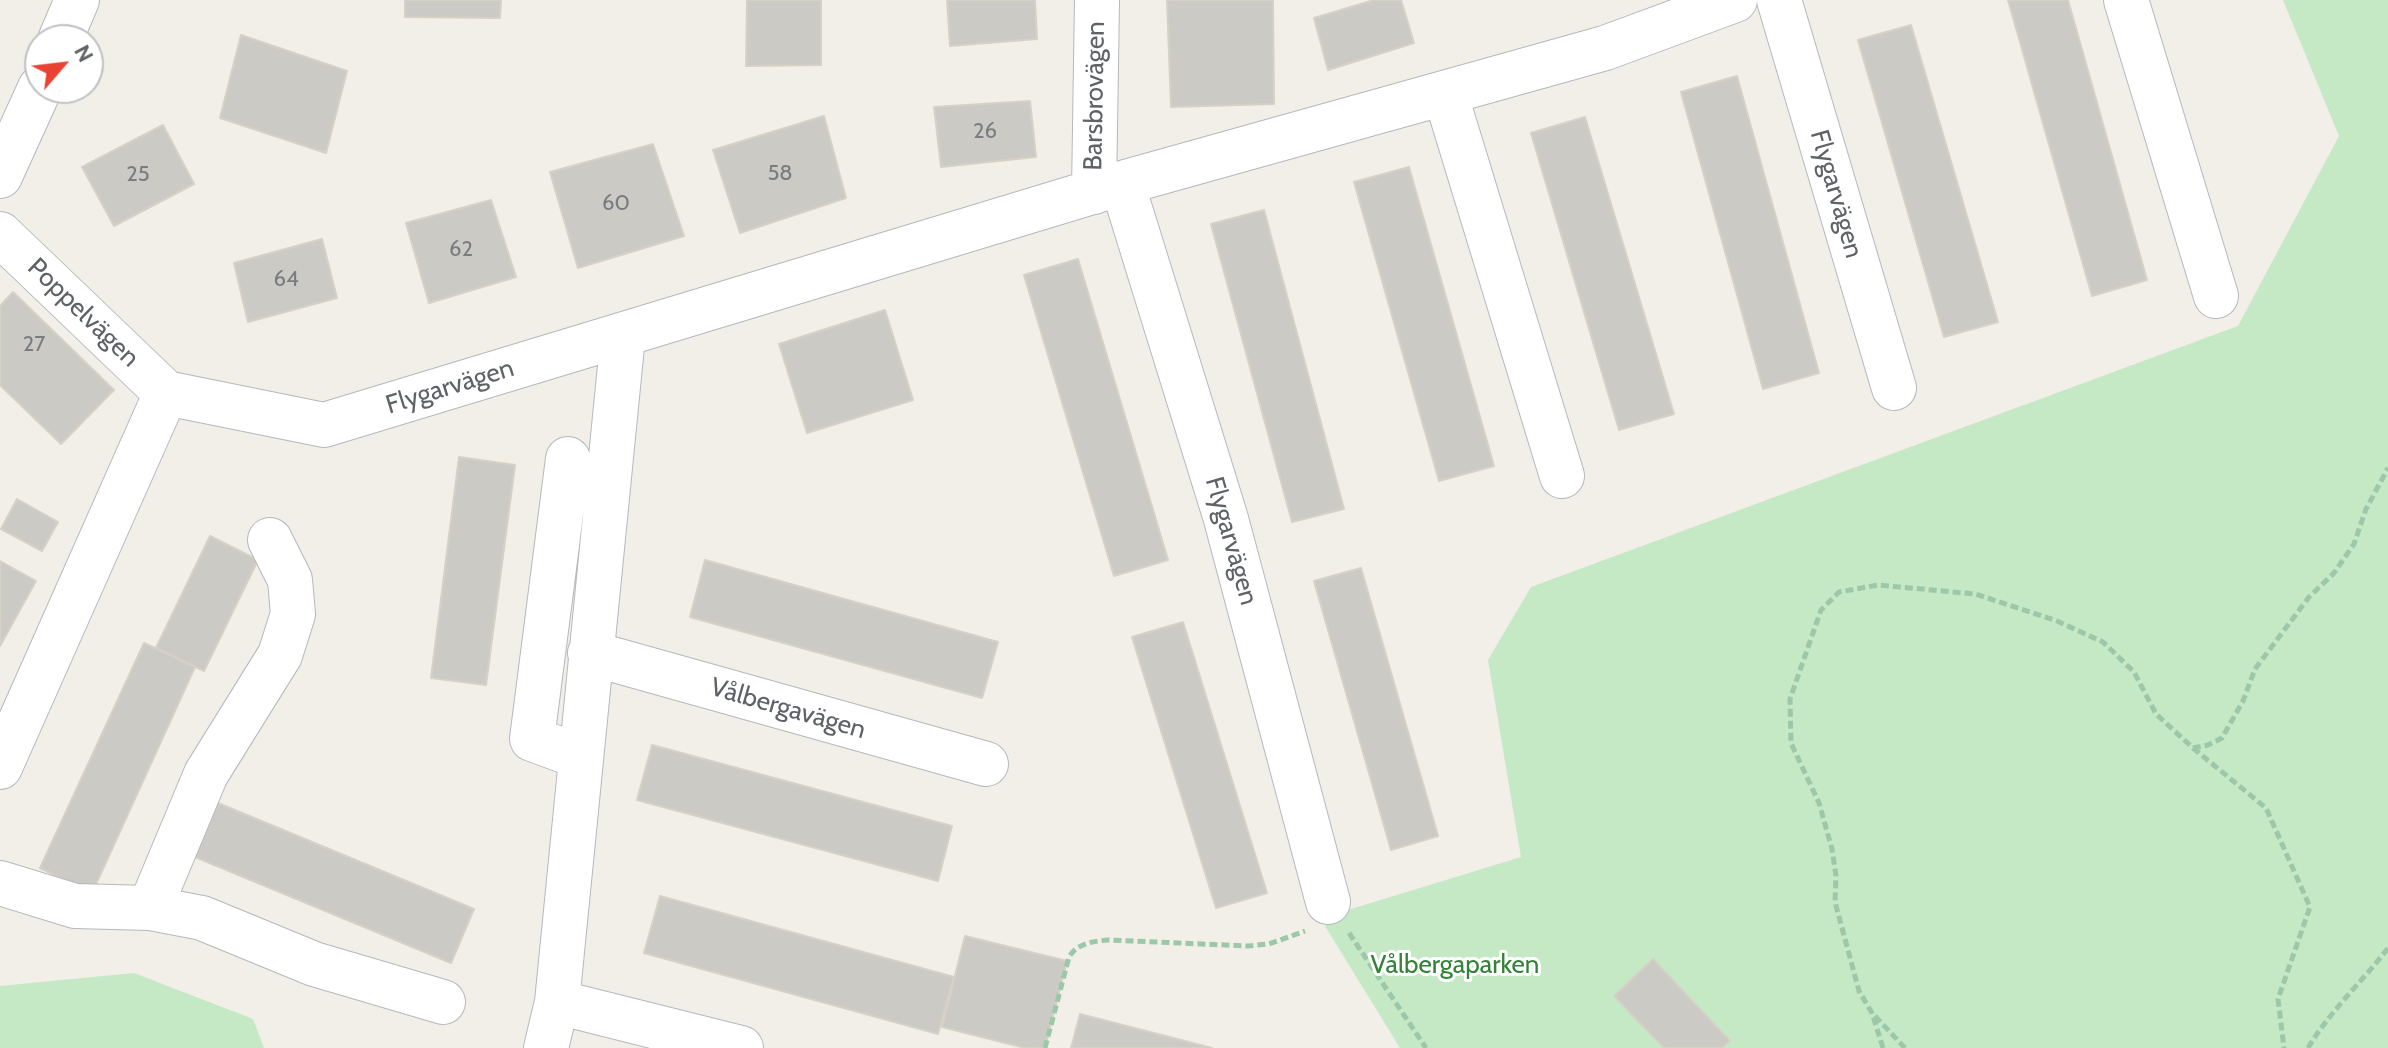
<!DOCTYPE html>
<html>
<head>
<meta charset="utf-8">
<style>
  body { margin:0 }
  #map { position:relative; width:2388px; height:1048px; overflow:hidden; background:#f1efe8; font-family:Cabin,sans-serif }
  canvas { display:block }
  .north { position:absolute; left:24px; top:24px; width:80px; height:80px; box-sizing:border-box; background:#fff; border:2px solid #bfc1c3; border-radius:50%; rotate:62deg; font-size:22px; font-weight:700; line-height:32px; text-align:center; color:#5f6368 }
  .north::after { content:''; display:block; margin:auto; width:28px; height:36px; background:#ea4335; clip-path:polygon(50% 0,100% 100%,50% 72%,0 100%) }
</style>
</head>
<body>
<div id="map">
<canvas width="2388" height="1048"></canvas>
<div class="north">N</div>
</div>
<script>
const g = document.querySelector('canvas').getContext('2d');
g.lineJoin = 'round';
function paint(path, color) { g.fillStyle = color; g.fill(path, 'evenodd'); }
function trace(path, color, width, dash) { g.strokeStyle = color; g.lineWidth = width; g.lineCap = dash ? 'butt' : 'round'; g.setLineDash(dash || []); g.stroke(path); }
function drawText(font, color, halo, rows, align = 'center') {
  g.font = font + ' Cabin,sans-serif'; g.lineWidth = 6; g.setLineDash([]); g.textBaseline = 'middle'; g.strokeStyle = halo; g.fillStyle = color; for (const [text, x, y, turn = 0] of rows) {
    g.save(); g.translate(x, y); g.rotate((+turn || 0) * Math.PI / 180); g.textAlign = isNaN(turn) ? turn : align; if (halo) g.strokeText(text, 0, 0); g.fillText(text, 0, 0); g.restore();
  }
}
const green = new Path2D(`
  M2283 0H2388V1048H1400L1325 926 1348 910 1521 857 1488 660 1531 587 2238 326 2339 136Z
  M134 973 253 1019 264 1048H0V986Z`);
const building = new Path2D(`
  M405 0H501L500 18 405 17Z
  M747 0H821V65L746 66Z
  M947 0H1035L1037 39 950 46Z
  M1167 0H1273L1274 104 1171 107Z
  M1374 0H1401L1414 43 1328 70 1314 18Z
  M2008 0H2068L2147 280 2092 296Z
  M1911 25 1998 322 1944 337 1858 40Z
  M241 35 347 71 326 153 220 118Z
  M1737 76 1819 373 1763 389 1681 92Z
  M1030 101 1036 157 941 167 934 107Z
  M824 116 846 198 740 233 713 150Z
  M1585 117 1674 414 1619 430 1531 133Z
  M163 125 194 184 114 226 82 167Z
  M653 144 684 236 578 268 550 172Z
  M1409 167 1494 466 1439 481 1354 182Z
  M491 200 516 277 429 303 406 223Z
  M1264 210 1344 509 1292 522 1211 224Z
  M322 239 337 298 248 322 234 263Z
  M1078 259 1168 560 1114 576 1024 275Z
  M13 292 114 390 61 444 0 385V306Z
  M885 310 913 400 807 433 779 344Z
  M459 457 515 465 486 685 431 678Z
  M17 499 58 522 42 551 1 529Z
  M210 536 258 560 204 671 156 648Z
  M705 560 998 642 982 698 690 617Z
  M0 561 36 581 0 646Z
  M1361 568 1438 836 1391 850 1314 581Z
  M1183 622 1267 893 1216 908 1132 637Z
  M144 643 195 667 92 893 40 868Z
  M652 745 952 826 938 881 637 800Z
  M218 803 474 909 451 963 195 857Z
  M660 896 954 977 938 1034 644 953Z
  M965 936 1067 961 1045 1048H1025L942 1027Z
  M1653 959 1730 1041 1722 1048H1664L1614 996Z
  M1080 1014 1212 1048H1071Z`);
const path = new Path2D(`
  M2193 748 2266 808 2310 907 2278 999 2284 1048
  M1349 933 1426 1048
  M1875 1016 1905 1048
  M1045 1048 1069 957C1077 943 1094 941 1109 940L1248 946 1269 944 1305 931
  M1883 1048 1872 1013 1859 991 1835 902 1836 876 1832 849 1819 803 1791 743 1790 699 1821 610 1839 592 1878 585 1975 594 2057 621 2103 642 2134 672 2156 714 2193 748 2208 745 2222 738 2243 701 2255 669 2309 597 2334 573 2354 544 2366 509 2388 468
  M2308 1048C2330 1011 2362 982 2388 948`);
const minor = new Path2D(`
  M1779 0 1894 388
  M2126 0 2216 296
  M60 40 77 0
  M1445 93 1562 476
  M0 176 40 88
  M1122 183 1226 519 1328 902
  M1094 192 1097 0
  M0 234 166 393
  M568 459 532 739 581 757
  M590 653 986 764
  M0 767 166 393 324 425 1122 183 1605 48 1735 0
  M0 883 75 906 150 908 202 918 314 964 443 1002
  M150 908 206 774 280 655 293 614 290 580 270 540
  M557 1002 741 1048
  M546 1048 557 1002 623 336`);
const numberNames = [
  ["26",985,132],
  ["58",780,174],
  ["25",138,175],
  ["60",616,204],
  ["62",461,250],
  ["64",286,280],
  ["27",34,345]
];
const streetNames = [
  ["Barsbrovägen",1095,96,-89],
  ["Flygarvägen",1836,194,74],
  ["Poppelvägen",83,313,44],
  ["Flygarvägen",450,387,-17],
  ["Flygarvägen",1231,541,74],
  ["Vålbergavägen",788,709,16]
];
const parkNames = [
  ["Vålbergaparken",1455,965]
];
paint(green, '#c5e8c5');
paint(building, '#cccac5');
trace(building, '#d6d1c6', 2);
trace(minor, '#b5b8bc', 46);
trace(path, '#9cc7a9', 5, [8, 4]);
trace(minor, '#fff', 44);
drawText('22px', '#7a7d7f', null, numberNames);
drawText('26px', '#5f6368', '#fff', streetNames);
drawText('26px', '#348238', '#fff', parkNames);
</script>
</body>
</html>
